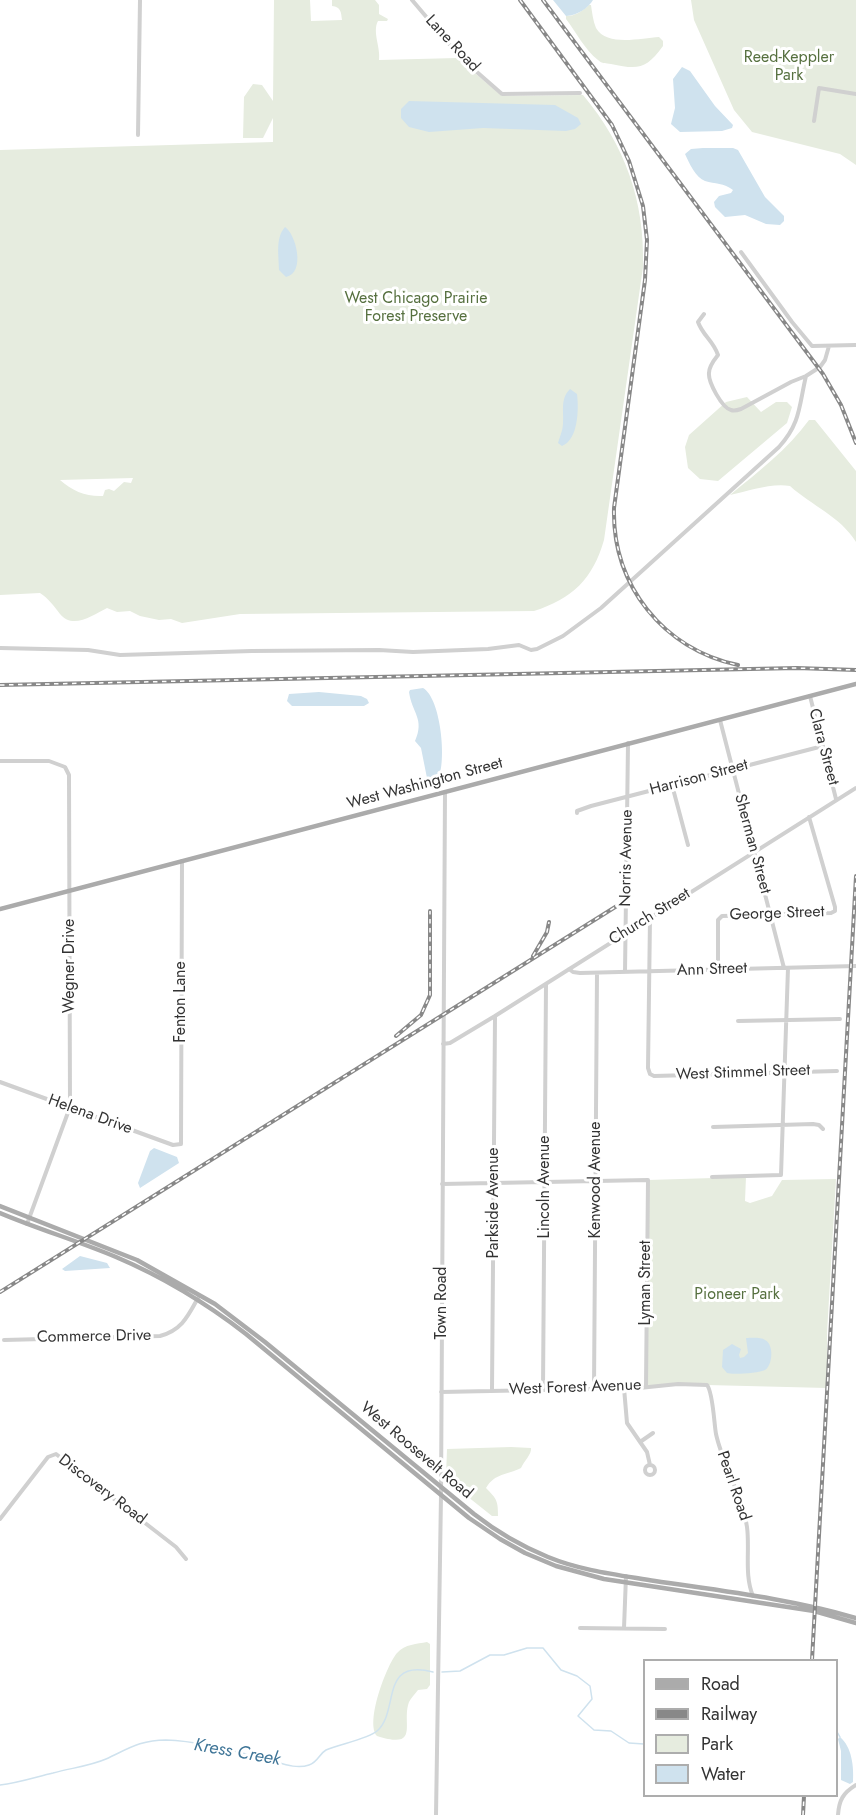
<!DOCTYPE html>
<html>
<head>
<meta charset="utf-8">
<style>
  body { margin:0 }
  #map { position:relative; width:856px; height:1815px; overflow:hidden; background:#fff; font-family:Jost,sans-serif }
  canvas { display:block }
  .legend { position:absolute; left:643px; top:1659px; width:195px; height:138px; box-sizing:border-box; background:#fff; border:2px solid #adadad; margin:0; padding:8px 10px; list-style:none; font-size:18px; color:#333 }
  .legend li { display:flex; align-items:center; gap:12px; height:30px }
  .legend b { width:30px; border:2px solid #adadad }
</style>
</head>
<body>
<div id="map">
<canvas width="856" height="1815"></canvas>
<ul class="legend">
<li><b style="height:8px;background:#ababab"></b>Road</li>
<li><b style="height:8px;background:#888"></b>Railway</li>
<li><b style="height:16px;background:#e6ecdf"></b>Park</li>
<li><b style="height:16px;background:#cfe2ee"></b>Water</li>
</ul>
</div>
<script>
const g = document.querySelector('canvas').getContext('2d');
g.lineJoin = 'round';
function paint(path, color) { g.fillStyle = color; g.fill(path, 'evenodd'); }
function trace(path, color, width, dash) { g.strokeStyle = color; g.lineWidth = width; g.lineCap = dash ? 'butt' : 'round'; g.setLineDash(dash || []); g.stroke(path); }
function drawText(font, color, halo, rows, align = 'center') {
  g.font = font + ' Jost,sans-serif'; g.lineWidth = 6; g.setLineDash([]); g.textBaseline = 'middle'; g.strokeStyle = halo; g.fillStyle = color; for (const [text, x, y, turn = 0] of rows) {
    g.save(); g.translate(x, y); g.rotate((+turn || 0) * Math.PI / 180); g.textAlign = isNaN(turn) ? turn : align; if (halo) g.strokeText(text, 0, 0); g.fillText(text, 0, 0); g.restore();
  }
}
const green = new Path2D(`
  M274 0H310L311 21 342 20C341 12 341 7 332 6V0H375L379 5V14L388 19 387 21H378C372 32 381 48 379 60L457 58 502 96 583 95C625 145 645 201 643 267L604 540C593 579 572 599 534 611L240 614 182 623 171 619 159 620 140 616 130 611 117 612 107 608C93 615 73 630 60 614 53 605 49 599 40 593L0 595V150L273 142V118L263 138H243L244 97 253 84 262 85 273 101ZM133 478 131 483 124 482 114 491 109 489 105 490 103 496C87 497 72 491 60 480Z
  M691 0H856V165L840 154 752 132 734 110 694 20Z
  M589 5H591C592 12 593 21 596 28 607 47 641 38 659 37L663 41V46C646 69 639 70 611 64 606 63 602 64 598 60 585 50 576 32 566 19V16C576 16 582 11 589 5Z
  M747 397 761 412 776 402H787L792 407 787 423 718 481 700 479 688 468 685 447 689 435 726 402Z
  M809 420H815L856 471V542C840 516 812 506 790 486 770 483 750 491 730 495 758 472 788 449 809 420Z
  M746 1177 745 1201 750 1203 772 1196 782 1180 836 1179 827 1333V1388L707 1385 646 1386 648 1180Z
  M511 1447 531 1448C532 1454 524 1461 521 1468 507 1475 495 1473 486 1488 497 1499 498 1501 498 1516H492L448 1481 446 1477 447 1449Z
  M427 1642 430 1644V1685L427 1689 418 1690C415 1694 411 1698 409 1702 401 1723 421 1750 377 1736 365 1723 386 1666 397 1653 405 1644 417 1644 427 1642Z`);
const water = new Path2D(`
  M553 0H593C589 7 577 16 566 16Z
  M682 67 690 71 715 106 733 125 732 128 722 131 680 132 671 124 675 108 673 79Z
  M409 101 555 105 578 118 581 124 575 129 566 131 483 128 429 132 409 127 401 118V109Z
  M703 148H733L738 150 765 197 784 216V221L780 225 766 224 745 215 725 217 715 207 714 202 719 196 731 193 733 190C724 183 715 184 705 181 696 178 689 163 685 154L691 149Z
  M285 227C296 234 306 273 286 277L279 270C279 256 275 238 285 227Z
  M570 389 577 394C579 410 578 440 562 446L558 443C560 436 563 430 563 423 564 411 560 399 570 389Z
  M423 688C441 698 447 762 438 779L430 780 427 778 421 748 415 741C425 719 412 713 409 692L410 690Z
  M319 692 361 696 367 699 369 703 364 706H292L287 701 289 694Z
  M154 1148 177 1157 179 1163 140 1188 138 1183 150 1151Z
  M80 1256 107 1263 110 1268 65 1271 62 1269Z
  M746 1338C751 1338 761 1337 765 1340 774 1344 773 1365 765 1370 759 1373 733 1375 727 1373L722 1367 723 1350 732 1344 741 1349 739 1355 740 1358 744 1357 748 1353Z
  M840 1737C852 1747 854 1767 853 1782L850 1784 841 1780V1751L838 1739Z`);
const stream = new Path2D(`
  M442 1672 460 1671 490 1655H504L527 1648H543L561 1670 577 1676 590 1686 592 1699 578 1716 594 1730 611 1731 629 1743 644 1744
  M836 1730 840 1737
  M0 1785C18 1783 36 1777 53 1773 71 1768 90 1766 106 1759 128 1749 140 1740 166 1740 199 1741 233 1751 265 1759 279 1762 295 1770 309 1765 318 1762 319 1754 326 1750 340 1744 368 1739 377 1731 400 1711 379 1658 433 1672`);
const minor = new Path2D(`
  M412 0 462 59 502 94 580 93
  M814 121 819 88 856 94
  M138 135 140 0
  M741 252 792 322 812 346 856 345
  M704 314 698 322C703 336 713 340 718 355 714 360 709 366 709 373 708 382 722 408 731 410 734 411 738 410 741 409L791 382 806 376 820 367 825 360 829 346
  M0 648 88 650 120 655 252 651 379 650 413 652 488 649 519 645 531 650 537 649 563 636 601 608 779 447C801 423 799 405 806 376
  M810 696 836 799
  M720 720 784 968
  M0 761H49L65 767 69 775 70 1107 27 1224
  M672 785 688 845
  M577 813V811L591 806 823 746
  M650 918 648 1068 650 1074 654 1076 837 1071
  M569 969 573 972 580 973 856 966
  M718 970V920L722 916 831 913 835 911V907L809 817
  M625 972 628 743
  M738 1021 840 1019
  M443 1044 450 1043 495 1016 856 788
  M0 1082 173 1145 181 1144 182 861
  M713 1127 813 1124 819 1125 823 1129
  M712 1177 781 1175 788 968
  M442 1184 648 1180 646 1386
  M4 1340 160 1336C182 1330 188 1316 198 1298
  M594 1388 597 973
  M624 1388 627 1423 647 1452 650 1465
  M543 1389 546 984
  M492 1390 495 1017
  M441 1392 639 1388 678 1384 707 1385C713 1392 714 1423 716 1434 723 1466 742 1494 747 1527 750 1549 744 1575 753 1596
  M640 1442 653 1433
  M645 1470a5 5 0 1 1 10 0a5 5 0 1 1-10 0Z
  M0 1519 48 1457 56 1454 176 1547 186 1559
  M580 1628 665 1629
  M624 1628 626 1576
  M436 1815 441 1495 445 792
  M838 1815C839 1800 843 1793 856 1785`);
const major = new Path2D(`
  M0 909 856 684
  M0 1206 137 1260 215 1304 265 1342 474 1514C497 1532 521 1546 548 1557 582 1571 619 1575 655 1581 722 1591 791 1599 856 1618
  M0 1213C38 1229 78 1241 116 1257 163 1277 206 1303 246 1334L469 1518 500 1539 525 1553 556 1566 604 1579 814 1611 856 1623`);
const rail = new Path2D(`
  M520 0 612 125 629 161 643 206 647 240 645 280 614 508C612 585 663 649 738 665
  M543 0 823 374 841 405 856 443
  M0 685 797 668 856 670
  M533 956 547 932 549 922
  M396 1036 421 1015 430 995V911
  M0 1292 620 904
  M812 1660 856 876
  M803 1815 804 1796`);
const streetNames = [
  ["Lane Road",452,44,47],
  ["Clara Street",823,747,75],
  ["Harrison Street",699,778,-15],
  ["West Washington Street",425,784,-15],
  ["Sherman Street",752,844,75],
  ["Norris Avenue",627,858,-89],
  ["George Street",777,914,-2],
  ["Church Street",650,917,-32],
  ["Wegner Drive",70,966,-90],
  ["Ann Street",712,970,-2],
  ["Fenton Lane",181,1002,-90],
  ["West Stimmel Street",743,1073,-2],
  ["Helena Drive",90,1115,20],
  ["Kenwood Avenue",596,1180,-90],
  ["Lincoln Avenue",545,1187,-90],
  ["Parkside Avenue",494,1203,-90],
  ["Lyman Street",646,1283,-90],
  ["Town Road",442,1303,-90],
  ["Commerce Drive",94,1337,-1],
  ["West Forest Avenue",575,1388,-2],
  ["West Roosevelt Road",416,1451,40],
  ["Pearl Road",733,1486,71],
  ["Discovery Road",102,1490,37]
];
const parkNames = [
  ["Reed-Keppler",789,58],
  ["Park",789,76],
  ["West Chicago Prairie",416,299],
  ["Forest Preserve",416,317],
  ["Pioneer Park",737,1295]
];
const waterNames = [
  ["Kress Creek",237,1753,10]
];
paint(green, '#e6ecdf');
paint(water, '#cfe2ee');
trace(stream, '#cfe2ee', 1.5);
trace(minor, '#d0d0d0', 4);
trace(major, '#ababab', 4.5);
trace(rail, '#888', 4);
trace(rail, '#fff', 1.5, [4.5]);
drawText('16px', '#333', '#fff', streetNames);
drawText('16px', '#56703f', '#fff', parkNames);
drawText('italic 18px', '#3f7597', '#fff', waterNames);
</script>
</body>
</html>
